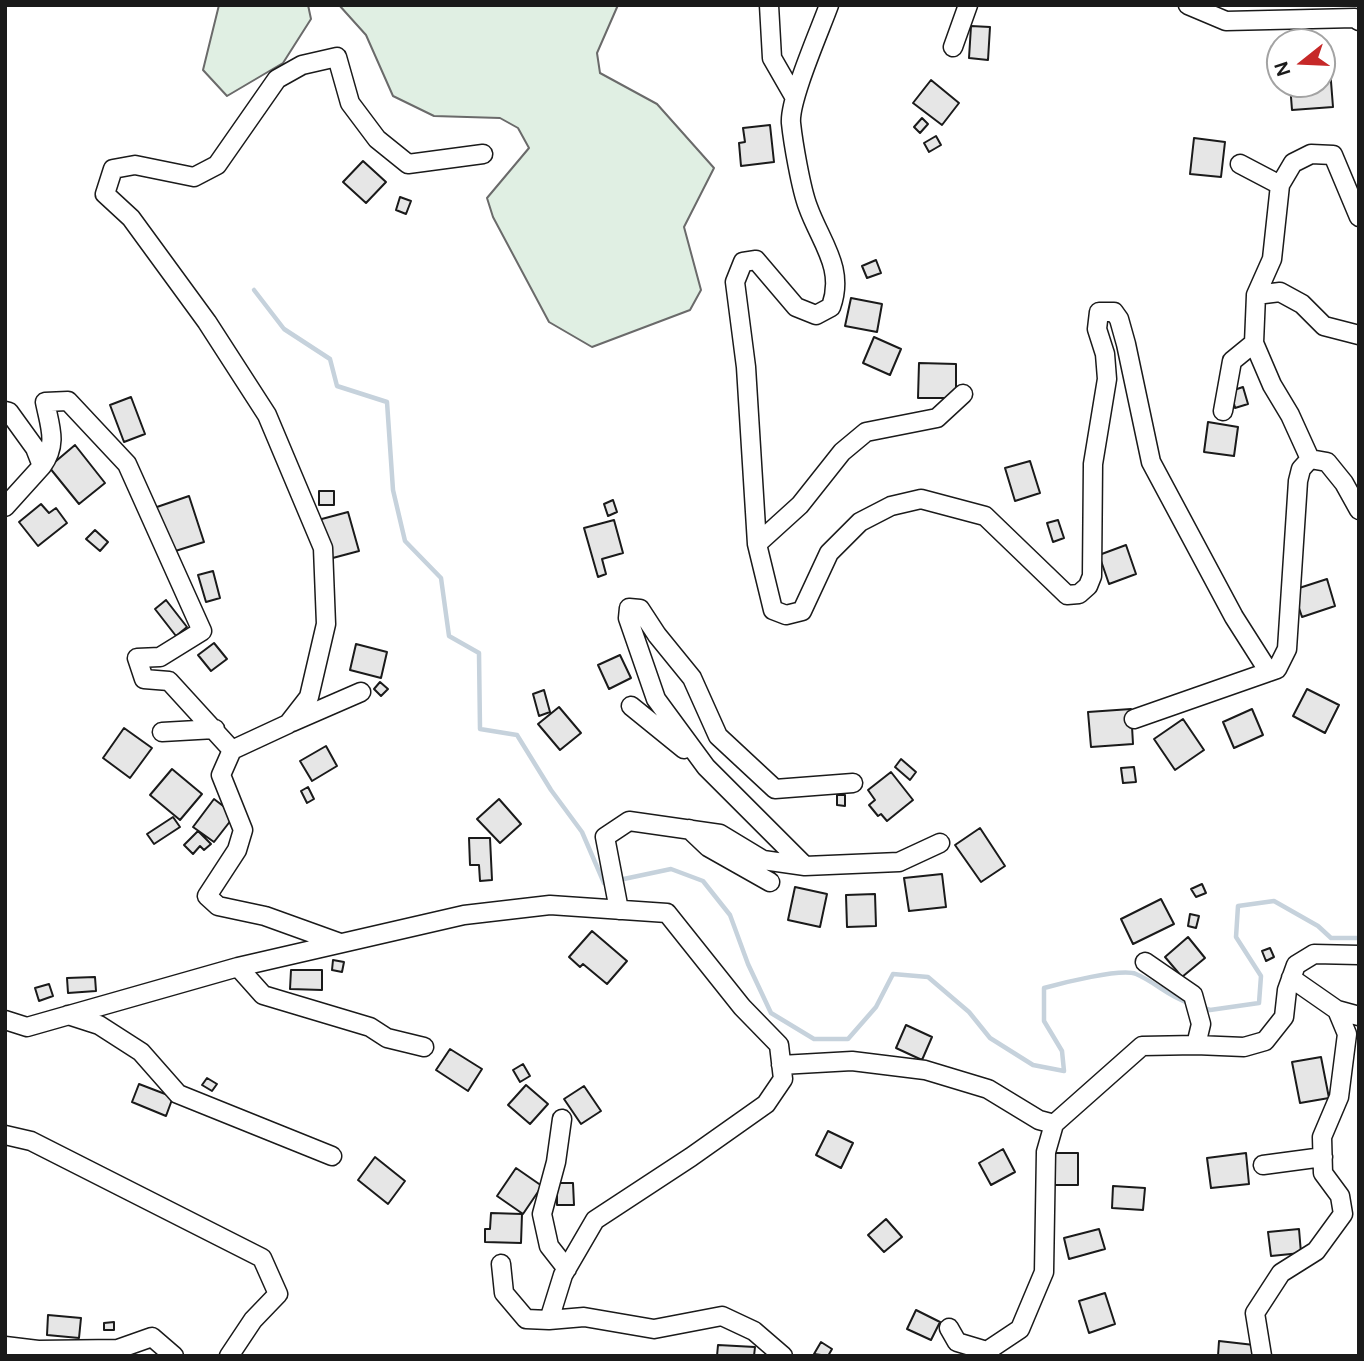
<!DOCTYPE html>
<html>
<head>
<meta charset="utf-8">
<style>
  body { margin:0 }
  #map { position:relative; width:1364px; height:1361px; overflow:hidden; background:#fff; font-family:"DM Sans",sans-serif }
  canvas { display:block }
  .frame { position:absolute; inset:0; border:7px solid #1a1a1a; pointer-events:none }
  .north { position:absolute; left:1266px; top:28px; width:70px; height:70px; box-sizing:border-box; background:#fff; border:2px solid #a3a3a3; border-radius:50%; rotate:252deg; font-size:19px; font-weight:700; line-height:28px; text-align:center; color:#1a1a1a }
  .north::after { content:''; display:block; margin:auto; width:24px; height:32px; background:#c62828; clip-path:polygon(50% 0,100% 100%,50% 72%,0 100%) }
</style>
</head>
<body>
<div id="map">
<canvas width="1364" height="1361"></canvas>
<div class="frame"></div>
<div class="north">N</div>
</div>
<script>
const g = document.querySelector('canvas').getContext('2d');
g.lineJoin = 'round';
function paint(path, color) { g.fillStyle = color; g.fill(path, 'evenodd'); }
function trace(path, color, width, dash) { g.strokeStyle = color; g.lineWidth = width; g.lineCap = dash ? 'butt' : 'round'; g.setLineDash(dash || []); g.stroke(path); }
const green = new Path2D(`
  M219 5H308L311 19 283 63 227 96 203 70Z
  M339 5H618L597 53 600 73 657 104 714 168 684 227 701 290 690 310 592 347 549 322 493 217 487 198 529 148 518 128 500 118 434 116 393 96 366 35Z`);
const stream = new Path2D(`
  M254 290 284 329 330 359 337 386 387 402 393 490 405 541 441 578 449 636 479 653 480 729 517 735 551 790 582 832 604 883 610 882
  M619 880 671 869 703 881 730 915 748 964 771 1013 814 1039H848L876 1007 893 974 928 977 969 1012 990 1038 1033 1065 1064 1071 1062 1051 1044 1021V988C1062 983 1121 968 1136 974 1155 982 1169 997 1189 1003
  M1201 1007 1210 1010 1259 1003 1261 976 1236 937 1238 906 1274 901 1318 926 1331 938H1359`);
const building = new Path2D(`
  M971 26 990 27 988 60 969 58Z
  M1329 56 1333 107 1292 110 1290 84H1322V57Z
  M931 80 959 103 942 125 913 103Z
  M922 118 928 124 920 133 914 127Z
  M770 125 774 162 741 166 739 143 745 142 743 128Z
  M936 136 941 145 929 152 924 143Z
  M1194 138 1225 142 1221 177 1190 174Z
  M363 161 386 182 366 203 343 182Z
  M400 197 411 201 406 214 396 210Z
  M876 260 881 273 867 278 862 266Z
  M851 298 882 304 877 332 845 326Z
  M874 337 901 349 890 375 863 363Z
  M919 363 956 364V398H918Z
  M1243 387 1248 404 1235 408 1231 391Z
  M131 397 145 434 124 442 110 405Z
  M1208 422 1238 427 1234 456 1204 452Z
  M75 445 105 483 79 504 49 467Z
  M1030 461 1040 493 1015 501 1005 468Z
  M319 491H334V505H319Z
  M189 496 204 542 169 553 154 508Z
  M613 500 617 512 608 516 604 504Z
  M41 504 49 513 56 508 67 523 38 546 19 522Z
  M348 512 359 551 329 559 318 520Z
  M614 520 623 553 602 559 606 574 598 577 584 528Z
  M1058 520 1064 538 1053 542 1047 523Z
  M95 530 108 542 100 551 86 539Z
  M1126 545 1136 574 1109 584 1099 555Z
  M213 571 220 598 206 602 198 575Z
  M1327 579 1335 606 1302 617 1293 590Z
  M166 600 187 627 176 636 155 609Z
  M214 643 227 659 211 671 198 655Z
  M356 644 387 652 381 678 350 670Z
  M620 655 631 678 609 689 598 665Z
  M380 682 388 689 381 696 374 689Z
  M1307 689 1339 705 1325 733 1293 716Z
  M544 690 550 712 539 716 533 694Z
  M559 707 581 733 560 750 538 724Z
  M1131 709 1133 744 1091 747 1088 712Z
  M1252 709 1263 735 1234 748 1223 722Z
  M1183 719 1204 750 1175 770 1154 739Z
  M124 728 152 748 130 778 103 758Z
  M326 746 337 766 312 781 300 761Z
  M901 759 916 772 910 780 895 767Z
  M1134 767 1136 782 1123 783 1121 768Z
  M172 769 202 794 180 820 150 795Z
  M891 772 913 800 887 821 881 814 878 816 869 805 875 800 868 790Z
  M308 787 314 799 307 803 301 791Z
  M837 795H845V806L837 805Z
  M214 799 235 815 214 842 193 827Z
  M499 799 521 824 500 843 477 819Z
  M173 817 180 827 154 844 147 834Z
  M980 828 1005 866 981 882 955 845Z
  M198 831 211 844 204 850 200 846 193 854 184 845Z
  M469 838H490L492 880 480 881 479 865H470Z
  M942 874 946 907 909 911 904 878Z
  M1202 884 1206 893 1196 897 1191 889Z
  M795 887 827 894 820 927 788 920Z
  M875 894 876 926 847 927 846 895Z
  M1161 899 1174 924 1133 944 1121 919Z
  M1190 914 1199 916 1196 928 1188 926Z
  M592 931 627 961 607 984 583 964 580 967 569 957Z
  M1188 937 1205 958 1182 977 1165 957Z
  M1270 948 1274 957 1266 961 1262 951Z
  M333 960 344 962 342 972 332 970Z
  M291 970H322V990L290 989Z
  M95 977 96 991 68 993 67 978Z
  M49 984 53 996 39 1001 35 988Z
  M906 1025 932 1037 922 1060 896 1048Z
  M450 1049 482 1069 468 1091 436 1070Z
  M1321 1057 1329 1098 1300 1103 1292 1062Z
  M523 1064 530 1076 520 1082 513 1070Z
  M207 1078 217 1084 212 1091 202 1085Z
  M139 1084 173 1097 166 1116 132 1102Z
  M526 1085 548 1104 530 1124 508 1105Z
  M584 1086 601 1111 581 1124 564 1099Z
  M828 1131 853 1143 841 1168 816 1155Z
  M1003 1149 1015 1172 991 1185 979 1163Z
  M1054 1153H1078V1185H1054Z
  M1246 1153 1249 1184 1211 1188 1207 1158Z
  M375 1157 405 1181 388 1204 358 1180Z
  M516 1168 542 1186 523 1214 497 1196Z
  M557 1183H573L574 1205H557Z
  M1113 1186 1145 1188 1143 1210 1112 1208Z
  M491 1213 522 1214 521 1243 485 1242V1229H490Z
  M886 1219 902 1237 884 1252 868 1235Z
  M1099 1229 1105 1249 1069 1259 1064 1238Z
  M1299 1229 1301 1253 1271 1256 1268 1232Z
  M1105 1293 1115 1324 1089 1333 1079 1301Z
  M916 1310 940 1322 931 1340 907 1329Z
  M48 1315 81 1318 79 1338 47 1335Z
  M114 1322V1330H104V1323Z
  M1219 1341 1254 1345 1253 1356H1218Z
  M821 1342 832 1349 828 1356 814 1354Z
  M718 1345 755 1347 754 1356H717Z`);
const minor = new Path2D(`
  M769 5 772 58 795 98
  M829 5C820 30 789 100 791 123 793 142 801 189 808 207 821 243 845 268 831 307L816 315 796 307 756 260 743 262 735 282 746 367 757 544 773 610 786 615 802 611 829 553 860 522 891 506 921 499 985 516 1067 595 1079 594 1088 586 1092 576 1093 464 1107 379 1105 354 1097 329 1099 312H1114L1119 319 1126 344 1151 462 1234 617 1269 672
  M1188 5 1226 21 1355 18 1359 21
  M953 47 968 5
  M1240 164 1280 185
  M1256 295 1272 259 1280 185 1293 163 1311 154 1333 155 1359 217
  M5 411 9 412 35 448 42 466 5 507
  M1223 411 1232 361 1254 343
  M1310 459 1290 415 1272 385 1254 343 1256 295 1280 292 1302 304 1324 326 1359 335
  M42 466C58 444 50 427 45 402L68 401 127 464 202 631 160 657 137 658 144 679 169 681 232 750
  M757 544 800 505 842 452 866 432 937 418 963 394
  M631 706 684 749
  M1134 719 1277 669 1287 649 1298 481 1301 469 1310 459 1327 462 1344 483 1359 510
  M292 722 361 692
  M162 732 215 729
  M689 829 708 847 770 882
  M805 866 706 767 656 699 628 618 629 608 640 609 657 635 692 678 718 736 775 789 853 783
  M619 910 605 837 629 821 720 834 763 860 805 866 899 862 940 843
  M340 943 265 916 218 906 207 896 237 850 243 830 221 775 232 750 288 724 309 697 326 624 323 548 267 415 207 322 131 218 105 194 113 169 135 165 194 177 217 165 277 79 302 65 337 57 350 103 377 139 408 164 483 154
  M1145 962 1193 995 1201 1024 1196 1045
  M238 967 263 995 370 1027 387 1038 424 1047
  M1337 1010 1359 1016
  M68 1015 99 1025 141 1052 178 1094 332 1156
  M5 1020 27 1027 238 967 464 915 550 905 667 913 742 1007 779 1045 783 1079 766 1104 691 1157 595 1220 563 1275 549 1320
  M781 1065 852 1061 925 1070 988 1089 1039 1120 1054 1124
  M562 1119 556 1162 542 1214 549 1246 567 1269
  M5 1135 31 1141 262 1258 278 1294 253 1320 229 1356
  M1263 1165 1323 1157
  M501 1264 504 1293 526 1319 549 1320 584 1317 654 1329 722 1316 754 1331 783 1356
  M949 1328 957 1342 987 1351 1020 1329 1044 1272 1046 1152 1054 1124 1142 1046 1196 1045 1244 1047 1265 1041 1284 1017 1287 990 1296 965 1314 954 1359 955
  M5 1346 38 1350 118 1349 152 1337 174 1356
  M1262 1356 1255 1313 1281 1273 1316 1251 1343 1214 1340 1196 1323 1173 1322 1137 1339 1097 1347 1034 1337 1010 1291 978`);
paint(green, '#e0efe3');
trace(green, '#6a6a6a', 2);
trace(stream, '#c6d2dc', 4.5);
paint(building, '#e6e6e6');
trace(building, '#1a1a1a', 2);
trace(minor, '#1a1a1a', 21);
trace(minor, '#fff', 18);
</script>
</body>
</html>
